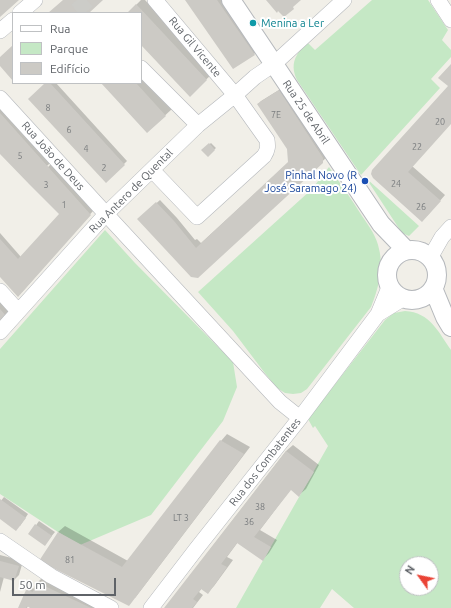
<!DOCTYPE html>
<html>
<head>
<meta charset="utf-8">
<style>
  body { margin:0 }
  #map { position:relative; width:451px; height:608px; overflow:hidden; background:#f1efe8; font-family:Ubuntu,sans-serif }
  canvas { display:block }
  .legend { position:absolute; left:12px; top:12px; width:130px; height:72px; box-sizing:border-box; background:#fff; border:1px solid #bfc1c3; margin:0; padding:5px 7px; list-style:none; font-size:12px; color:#5f6368 }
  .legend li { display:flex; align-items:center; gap:8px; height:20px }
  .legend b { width:20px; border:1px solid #bfc1c3 }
  .north { position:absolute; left:399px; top:556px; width:40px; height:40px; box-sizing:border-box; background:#fff; border:1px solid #bfc1c3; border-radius:50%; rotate:303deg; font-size:11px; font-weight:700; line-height:16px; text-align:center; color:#5f6368 }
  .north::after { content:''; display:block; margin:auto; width:14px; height:18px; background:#ea4335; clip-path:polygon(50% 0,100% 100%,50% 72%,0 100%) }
  .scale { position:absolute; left:12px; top:578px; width:104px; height:18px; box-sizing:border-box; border:2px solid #5f6368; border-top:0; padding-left:5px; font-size:12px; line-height:14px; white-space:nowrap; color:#5f6368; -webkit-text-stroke:3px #fff; paint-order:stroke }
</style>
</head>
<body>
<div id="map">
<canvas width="451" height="608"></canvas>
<ul class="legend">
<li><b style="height:5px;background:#fff"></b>Rua</li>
<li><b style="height:11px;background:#c5e8c5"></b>Parque</li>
<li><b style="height:11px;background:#cccac5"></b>Edifício</li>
</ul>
<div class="north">N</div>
<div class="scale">50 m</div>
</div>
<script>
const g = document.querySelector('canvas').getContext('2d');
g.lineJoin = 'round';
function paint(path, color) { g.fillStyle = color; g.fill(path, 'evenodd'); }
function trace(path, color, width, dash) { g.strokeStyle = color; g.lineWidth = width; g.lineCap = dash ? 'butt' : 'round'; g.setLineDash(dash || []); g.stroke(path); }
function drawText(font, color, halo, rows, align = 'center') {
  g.font = font + ' Ubuntu,sans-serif'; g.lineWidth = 4; g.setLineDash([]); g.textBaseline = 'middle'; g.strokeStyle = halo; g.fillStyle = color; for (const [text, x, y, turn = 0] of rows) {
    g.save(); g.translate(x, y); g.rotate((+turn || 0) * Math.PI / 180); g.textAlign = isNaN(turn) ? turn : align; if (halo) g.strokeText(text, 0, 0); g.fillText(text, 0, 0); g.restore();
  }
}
const green = new Path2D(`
  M372 0H428L448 30 442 40 451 50V57L431 79 440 88 361 175 297 80C293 72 292 63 297 55 299 50 305 46 308 43L315 50Z
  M329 167C340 183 352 200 362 216 369 226 377 237 379 249 384 268 378 290 371 307L307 389 301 393 293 394 285 393 277 388 264 372 233 331 198 292 311 190Z
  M366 178 419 226 409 236 402 233 400 230Z
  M105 230 135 263 233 362 237 387 223 421 151 515 80 545 58 532 0 494V349Z
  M405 311C430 312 439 333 451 350V608H354L332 589 320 608H236L328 446 315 426 313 428 308 419 385 320 394 313ZM407 564H431V588H407Z`);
const shadow = new Path2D(`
  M141 0H145L213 73 190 95 141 44V13H128Z
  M186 0H228L261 47 254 54 233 68Z
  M451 65V123L412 166 445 195 427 216 374 177 449 86Z
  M141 76 172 109 147 132 102 83H141Z
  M46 83H56L127 161 106 182Z
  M282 88 327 157 198 277 142 216 160 200 177 218 195 240 197 239 201 243 289 162 288 149 258 104 261 101Z
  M0 103 52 161 47 166 48 167 51 164 93 211 22 292 0 276V233L21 257 60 214 0 152Z
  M211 143 216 148 208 155 203 150Z
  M0 299 10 310 0 322Z
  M227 434 250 447 135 598 58 532 65 526 128 561 221 441Z
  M293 445 319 465 306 489 299 495 291 489 260 530 277 540 269 553 263 559 238 542 227 557 233 560 214 586 208 592 202 588 199 592 203 595 193 608H165L286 451Z
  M4 497 28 514 20 526 0 517V502Z
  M39 521 55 532 45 544 30 534Z
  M0 555 23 561 19 575 14 580 4 577 0 592Z
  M44 576 110 608H32L28 606 27 608H19L27 590 30 587 35 589 37 583Z`);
const building = new Path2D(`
  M0 0H19L0 17Z
  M63 0H103L89 13H48Z
  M185 0H217L255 55 233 69Z
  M266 0H301L293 7 294 9 284 17 278 11 277 13Z
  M136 4 207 80 190 97 141 45V13H127Z
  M13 45V81L0 66V57Z
  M451 64V124L408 172 441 201 422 222 373 178 371 174 372 170 448 86 438 78Z
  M45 83H50L125 165 106 183 28 99Z
  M101 83H136L166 116 147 133Z
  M279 90 323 158V163L198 278 191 277 137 219 156 202 174 221 196 248 288 162 287 149 257 104Z
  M0 113 91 215 18 297 0 277V239L18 259 59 214 29 184 0 154Z
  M209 143 215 150 208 157 201 150Z
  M0 309 6 316 0 323Z
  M220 440 244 454 129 606 39 561 58 532 122 567Z
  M286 451 314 472 299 497 291 490 254 537 271 547 263 561 237 543 221 564 227 567 208 594 201 589 193 599 197 602 192 608H164Z
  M0 499 26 518 16 531 0 519Z
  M35 524 52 536 45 546 28 534Z
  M0 561 19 566 14 581 0 577Z
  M36 582 91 608H30L27 606 26 608H18L26 590 33 592Z`);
const minorTunnel = new Path2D(`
  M77 0 88 13`);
const minor = new Path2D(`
  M438 0 451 20
  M20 13 35 0
  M0 31 13 20
  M141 68 198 125
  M0 98 106 214 280 402 300 418
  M152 170 197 217 264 156C268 150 268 146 267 140L235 95 155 0
  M430 258 442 237 451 227
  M0 291 18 311
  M378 314 404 298
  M0 332 106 214 198 125 235 95 255 77 274 64 344 0
  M0 541 51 576 111 608
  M151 608 197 548 300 418 378 314 390 285`);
const tertiary = new Path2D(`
  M231 0 381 224 406 250
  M387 275a25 25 0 1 1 50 0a25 25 0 1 1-50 0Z
  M433 288 445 317 451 327`);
const markers = [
  [253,23,4,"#0f9aa8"],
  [365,181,4,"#1a4fb4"]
];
const numberNames = [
  ["8",48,108],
  ["7E",276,115],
  ["20",440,122],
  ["6",69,130],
  ["22",417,147],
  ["4",86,149],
  ["5",20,156],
  ["2",104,168],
  ["24",396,184],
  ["3",46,185],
  ["1",64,205],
  ["26",421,207],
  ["38",260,507],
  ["LT 3",181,518],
  ["36",249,522],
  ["81",70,560]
];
const cultureNames = [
  ["Menina a Ler",261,23]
];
const streetNames = [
  ["Rua Gil Vicente",195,47,50],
  ["Rua 25 de Abril",306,112,56],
  ["Rua João de Deus",53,156,48],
  ["Rua Antero de Quental",131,191,-45],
  ["Rua dos Combatentes",265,462,-52]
];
const transitNames = [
  ["Pinhal Novo (R",357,175],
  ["José Saramago 24)",357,188]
];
paint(green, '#c5e8c5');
paint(shadow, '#0003');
paint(building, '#cccac5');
trace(minorTunnel, '#ccccc8', 15, [15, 8]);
trace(minor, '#b5b8bc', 16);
trace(tertiary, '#b5b8bc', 20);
trace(minor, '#fff', 15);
trace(tertiary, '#fff', 18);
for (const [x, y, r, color] of markers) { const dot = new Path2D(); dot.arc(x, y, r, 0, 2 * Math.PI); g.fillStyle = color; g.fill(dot); trace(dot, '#fff', 1.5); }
drawText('9px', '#7a7d7f', null, numberNames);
drawText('11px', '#0d838f', '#fff', cultureNames, 'left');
drawText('11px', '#5f6368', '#fff', streetNames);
drawText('11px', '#164399', '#fff', transitNames, 'right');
</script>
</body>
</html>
